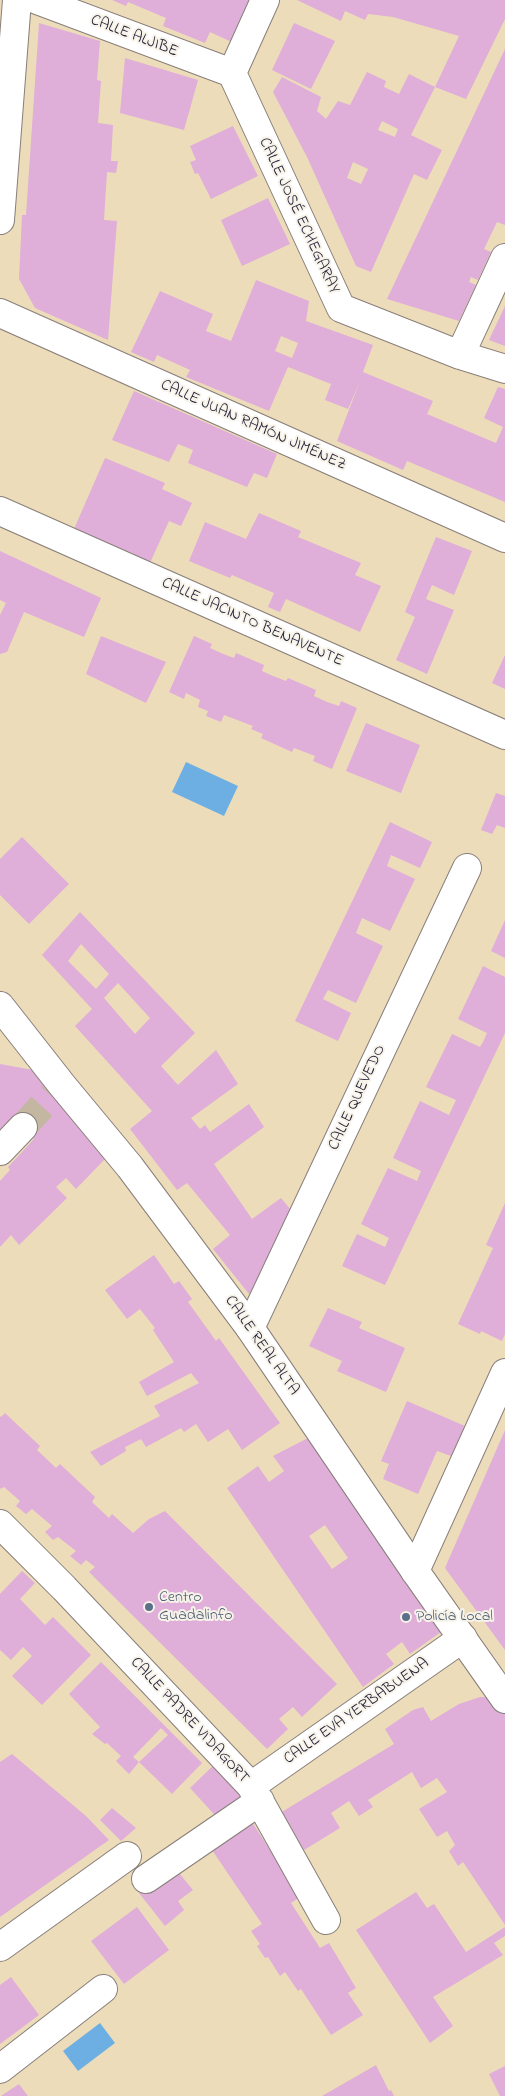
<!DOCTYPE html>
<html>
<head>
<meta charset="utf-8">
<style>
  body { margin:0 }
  canvas { display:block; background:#eddcba }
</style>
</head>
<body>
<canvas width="505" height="2096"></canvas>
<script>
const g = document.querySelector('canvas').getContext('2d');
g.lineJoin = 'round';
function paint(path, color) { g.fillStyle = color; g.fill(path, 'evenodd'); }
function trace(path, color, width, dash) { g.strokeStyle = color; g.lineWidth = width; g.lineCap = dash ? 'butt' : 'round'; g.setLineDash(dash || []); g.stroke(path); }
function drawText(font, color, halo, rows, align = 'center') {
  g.font = font + ' "Indie Flower",sans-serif'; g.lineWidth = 4; g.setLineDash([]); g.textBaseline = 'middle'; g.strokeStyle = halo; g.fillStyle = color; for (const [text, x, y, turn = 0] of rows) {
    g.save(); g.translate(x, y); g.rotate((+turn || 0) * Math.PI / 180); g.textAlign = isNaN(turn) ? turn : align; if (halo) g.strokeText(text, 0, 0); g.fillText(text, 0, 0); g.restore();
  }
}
const water = new Path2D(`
  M186 762 238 786 224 816 172 792Z
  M100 2023 115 2043 78 2071 63 2051Z`);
const building = new Path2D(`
  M112 0H258L238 45 210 32 205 43 163 26 166 18 128 2 126 6Z
  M297 0H505V19L466 99 435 87 459 36 393 17 368 14 365 20 345 11 341 21Z
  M39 23 100 41 97 80 101 81 98 123 113 125 111 161H118L116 173 107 172 104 220 117 221 108 340 35 308 19 279 22 215H26Z
  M294 23 335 41 311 89 272 70Z
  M505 49V225L497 222 484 249 491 252 478 280 471 277 469 282 476 285 459 321 387 299Z
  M125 58 198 80 184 130 120 113Z
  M367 72 386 81 384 87 399 94 409 74 435 87 411 135 442 150 427 180 414 174 371 272 356 266 307 157 273 92 282 77 321 97 317 111 326 119 338 101 350 105ZM382 121 398 129 395 137 378 130ZM353 162 368 169 361 184 347 178Z
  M233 126 258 176 211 199 198 173 195 174 190 162 196 160 190 146Z
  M268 198 290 244 242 266 221 220Z
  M256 280 309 301 306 321 373 345 363 372 433 401 427 414 496 443 503 427 484 418 498 387 505 389V502L407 461 403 470 337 441 360 381 348 409 325 400 331 384 288 367 269 411 186 377 190 370 157 355 154 362 131 352 160 291 213 314 206 331 231 341ZM281 336 298 343 292 358 275 351Z
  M505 306V346L489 340Z
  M134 391 277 454 267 478 254 473 247 487 188 463 193 450 178 444 169 462 112 440Z
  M105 458 165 483 162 489 192 503 181 526 169 521 149 565 132 558 134 554 74 529Z
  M259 513 301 531 298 537 361 563 355 575 381 586 360 632 286 599 280 612 268 607 274 593 232 575 230 578 189 561 205 522 246 539Z
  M436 537 472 551 454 595 432 585 426 599 454 610 427 674 396 660 415 617 405 612Z
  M0 551 101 598 84 637 24 612 7 652 0 654V615L6 603 0 600Z
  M101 636 166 662 146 703 86 674Z
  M194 636 212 644 210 648 221 653 234 658 236 653 264 665 262 671 273 676 286 681 288 678 316 690 314 696 327 702 339 706 341 701 357 708 332 769 313 761 315 756 294 748 292 752 261 738 263 734 251 729 253 726 224 715 221 722 206 716 208 711 198 707 200 700 186 693 184 699 169 692Z
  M505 655V689L492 683Z
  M366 723 420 745 401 793 346 771Z
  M496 793 505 796V828L497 825 492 834 481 830Z
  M390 822 432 842 420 868 391 855 387 866 415 879 390 931 362 918 356 933 383 946 356 1003 328 990 323 999 351 1013 338 1041 295 1021Z
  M22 837 69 884 29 924 0 895V859Z
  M80 912 195 1033 161 1066 178 1085 216 1050 238 1084 191 1118 200 1129 205 1125 210 1132 249 1104 264 1127 214 1164 252 1219 281 1198 291 1210 256 1289 249 1294 213 1249 230 1235 187 1183 177 1190 130 1129 152 1111 75 1026 92 1009 42 955ZM81 944 109 974 96 989 68 961ZM118 983 150 1018 135 1034 104 998Z
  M505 920V958L491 951Z
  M483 966 505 977V1033L385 1285 342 1266 357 1234 385 1247 389 1238 361 1224 388 1168 417 1181 421 1171 393 1158 420 1101 449 1115 456 1100 426 1087 452 1034 480 1047 483 1042 487 1033 458 1019Z
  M0 1064 33 1070 64 1109 98 1144 95 1146 105 1159 76 1189 66 1178 56 1187 67 1198 19 1245 11 1235 0 1247V1181L10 1170 8 1167 34 1139 15 1119 0 1133Z
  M505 1203V1334L502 1341 481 1331 480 1334 458 1324 493 1248 486 1245Z
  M154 1255 174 1284 179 1281 192 1299 188 1302 216 1341 219 1338 280 1423 242 1450 228 1429 208 1442 196 1424 184 1432 181 1428 146 1447 141 1439 125 1447 126 1451 101 1466 90 1452 160 1416 154 1406 199 1383 191 1373 147 1396 139 1382 174 1362 153 1330 155 1328 140 1309 127 1319 105 1290Z
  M328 1308 362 1322 359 1328 405 1348 386 1392 337 1371 342 1361 309 1346Z
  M407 1401 465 1426 451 1456 437 1451 418 1494 383 1479 389 1464 381 1461Z
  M5 1413 40 1446 37 1450 56 1468 60 1464 95 1497 92 1502 109 1518 112 1514 133 1533 149 1519 165 1511 337 1684 302 1717 293 1707 279 1719 288 1729 267 1749 89 1572 95 1567 86 1560 81 1565 70 1556 76 1551 58 1537 53 1540 45 1532 52 1526 32 1509 26 1514 16 1506 20 1501 4 1487 0 1489V1416L1 1417Z
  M505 1430V1650L445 1568Z
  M308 1438 441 1632 410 1654 402 1642 386 1654 394 1664 363 1687 227 1488 258 1466 269 1482 284 1471 273 1456ZM325 1525 348 1558 332 1569 309 1536Z
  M22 1571 35 1583 20 1599 45 1625 53 1617 91 1655 42 1705 12 1676 32 1656 23 1647 11 1660 0 1650V1594Z
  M101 1662 202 1763 172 1794 139 1762 168 1735 161 1728 133 1757 139 1762 129 1774 116 1761 121 1756 107 1743 105 1744 92 1734 100 1727 69 1694Z
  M480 1697H493L505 1712V1925L463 1862 458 1866 449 1851 455 1845 447 1831 437 1837 419 1809 447 1792 437 1778 421 1788 412 1772 368 1800 373 1807 359 1816 349 1801 331 1813 340 1828 304 1850 280 1813 394 1744 385 1729 413 1710 423 1707 431 1721 459 1704Z
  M12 1754 86 1816 109 1840 0 1917V1762Z
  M219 1760 253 1799 222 1823 190 1788Z
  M112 1808 136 1828 121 1841 100 1820Z
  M250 1819 300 1897 291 1903 320 1948 329 1943 356 1988 348 1993 363 2015 331 2035 301 1989 298 1991 285 1972 280 1976 268 1957 265 1958 257 1946 260 1944 251 1931 262 1924 210 1847Z
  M175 1868 193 1890 178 1901 184 1910 165 1926 139 1893Z
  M416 1892 427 1908 434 1904 466 1952 505 1927V1936L494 1943 503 1955 433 1997 453 2026 430 2043 356 1930Z
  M137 1907 169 1950 124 1984 91 1941Z
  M11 1977 39 2015 0 2044V1985Z
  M376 2065 389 2091 391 2090 394 2096H322Z
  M505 2066V2096H500L489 2074Z
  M19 2084 28 2096H1Z`);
const streetTunnel = new Path2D(`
  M23 1127 52 1095`);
const street = new Path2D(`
  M37 0 232 73
  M232 73 341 308 460 355 505 369
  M232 73 265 0
  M0 220 17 0
  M0 313 505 538
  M460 355 505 258
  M0 511 505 735
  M0 1151 23 1127
  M250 1328 467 868
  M0 1524 64 1588 251 1786 326 1920
  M415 1571 505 1373
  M251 1786 463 1638
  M146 1879 260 1801
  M0 1947 127 1856
  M0 2069 103 1989`);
const secondary = new Path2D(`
  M0 1006 62 1085 130 1167 250 1328 415 1571 505 1699`);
const markers = [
  [149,1607,5,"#5c6f8a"],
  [406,1617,5,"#5c6f8a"]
];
const streetNames = [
  ["CALLE ALJIBE",134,37,21],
  ["CALLE JOSÉ ECHEGARAY",298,216,65],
  ["CALLE JUAN RAMÓN JIMÉNEZ",253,426,24],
  ["CALLE JACINTO BENAVENTE",252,623,24],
  ["CALLE QUEVEDO",358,1098,-65],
  ["CALLE REAL ALTA",261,1346,55],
  ["CALLE EVA YERBABUENA",357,1712,-35],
  ["CALLE PADRE VIDAGORT",189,1721,47]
];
const serviceNames = [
  ["Centro",159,1598],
  ["Guadalinfo",159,1616],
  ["Policía Local",416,1617]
];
paint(water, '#6dafe2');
paint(building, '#dfaed9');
trace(streetTunnel, '#c4b7a1', 28, [28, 14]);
trace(street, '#887f7a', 30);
trace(secondary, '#887f7a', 30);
trace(street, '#fff', 28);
trace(secondary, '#fff', 28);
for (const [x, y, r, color] of markers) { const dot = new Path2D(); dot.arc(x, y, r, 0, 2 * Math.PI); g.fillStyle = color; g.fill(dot); trace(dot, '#f7f3e8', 2); }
drawText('16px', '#22223b', '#f7f3e8', streetNames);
drawText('16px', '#4e5e75', '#f7f3e8', serviceNames, 'left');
</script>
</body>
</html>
